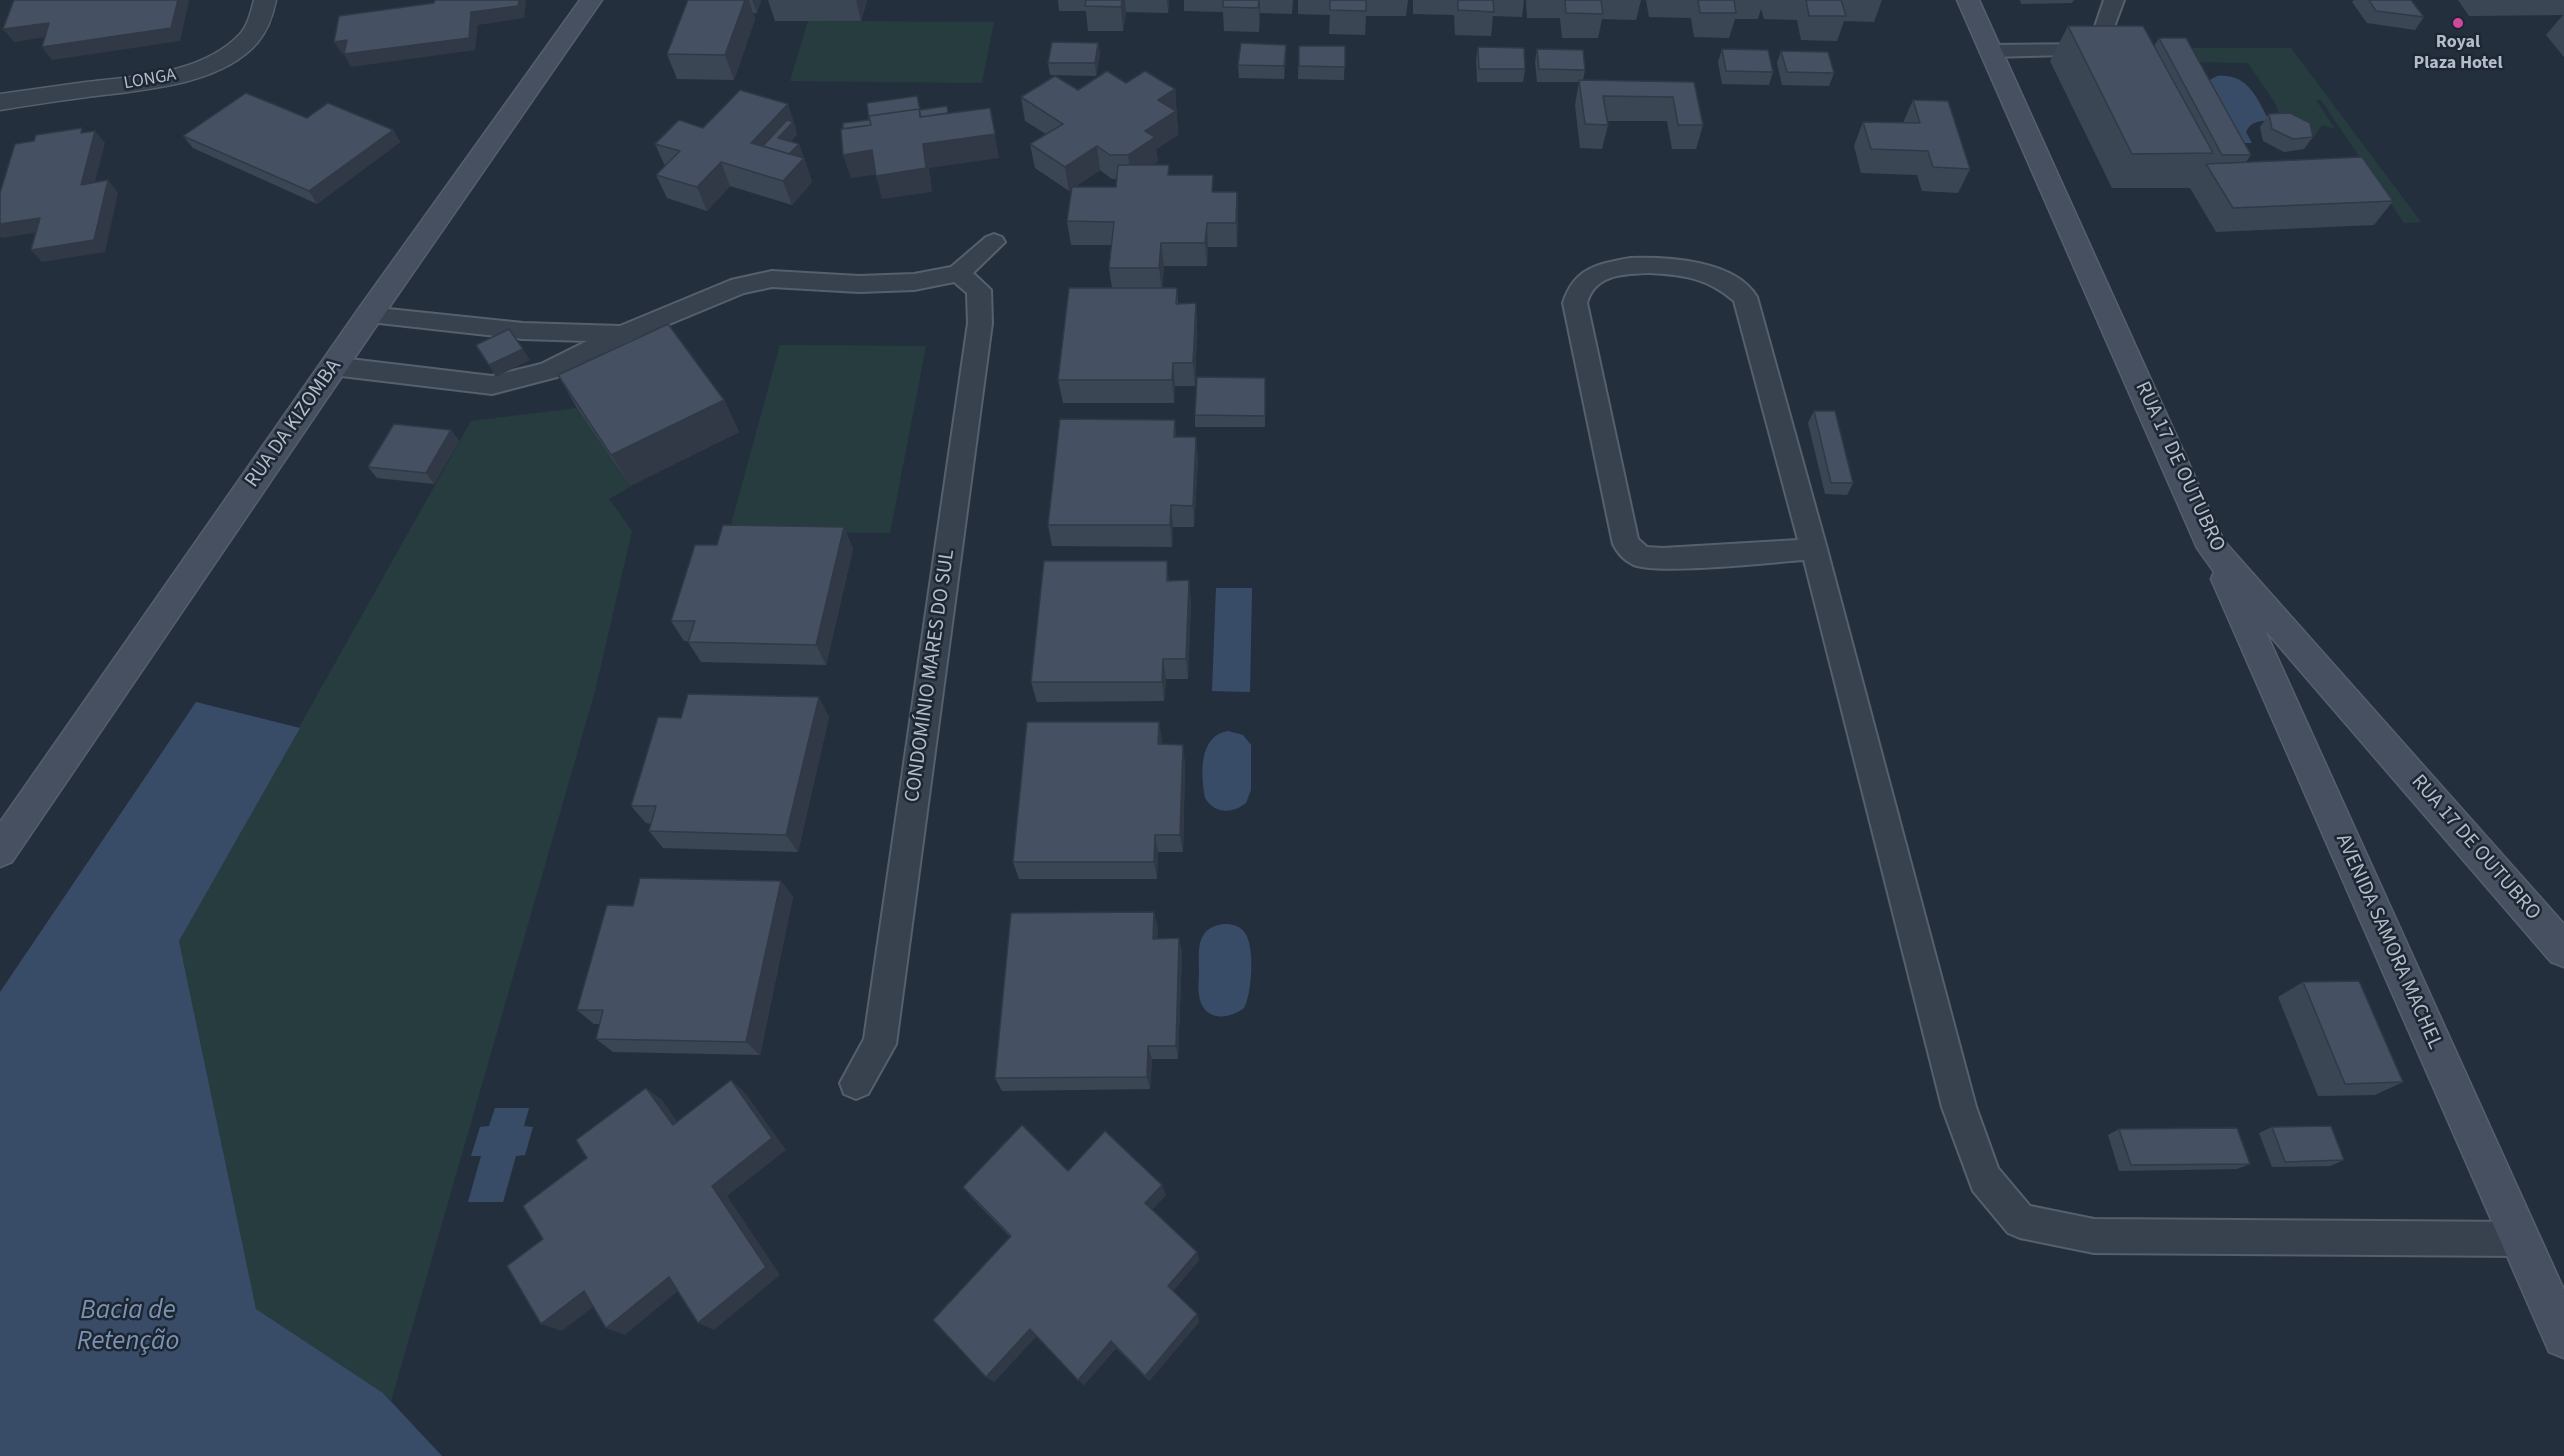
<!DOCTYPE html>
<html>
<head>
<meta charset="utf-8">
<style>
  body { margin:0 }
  canvas { display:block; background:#242f3e }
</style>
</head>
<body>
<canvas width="2564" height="1456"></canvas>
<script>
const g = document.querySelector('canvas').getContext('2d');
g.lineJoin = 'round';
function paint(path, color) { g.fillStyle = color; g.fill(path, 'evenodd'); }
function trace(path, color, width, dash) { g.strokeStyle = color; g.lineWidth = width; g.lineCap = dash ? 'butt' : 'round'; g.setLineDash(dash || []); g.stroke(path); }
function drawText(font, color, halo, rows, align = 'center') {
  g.font = font + ' "Source Sans 3",sans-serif'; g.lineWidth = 5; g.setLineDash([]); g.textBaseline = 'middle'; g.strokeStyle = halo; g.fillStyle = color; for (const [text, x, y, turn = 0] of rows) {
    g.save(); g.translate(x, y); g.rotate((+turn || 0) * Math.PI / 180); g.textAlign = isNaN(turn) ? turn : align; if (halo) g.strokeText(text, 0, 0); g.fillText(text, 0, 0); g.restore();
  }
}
const green = new Path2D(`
  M808 21 994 22 982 83 790 81Z
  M2192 48H2291L2421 222 2404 223 2321 100H2316L2335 129 2322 125 2314 137 2282 121 2275 103 2248 63 2200 62Z
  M780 345 926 346 890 533 729 532Z
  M577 408 630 487 609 499 632 531 595 691 391 1401 383 1393 256 1309 179 941 471 421Z`);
const water = new Path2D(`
  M2217 76C2248 73 2256 97 2269 120 2259 121 2250 122 2246 132L2252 143H2239L2208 81Z
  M1216 588H1252L1250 692 1212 691Z
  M196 702 300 728 179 941 256 1309 383 1393 442 1456H0V992Z
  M1228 731 1243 735 1251 745V790L1246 803C1232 814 1215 814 1205 798 1201 775 1198 736 1228 731Z
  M1224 924C1233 924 1240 926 1245 933 1255 946 1252 994 1244 1008 1231 1018 1209 1022 1201 1003 1197 993 1199 980 1199 970 1199 959 1197 944 1204 934 1209 927 1217 925 1224 924Z
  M495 1108H529L524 1126 533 1127 525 1155 516 1156 503 1202H468L481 1156H471L480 1127 489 1126Z`);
const service = new Path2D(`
  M2104 0H2124L2104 54 1990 57 1983 55 1980 51 1983 47 1990 45 2089 44Z
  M994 234 1002 237 1005 242 973 273 991 290 992 323 896 1044 868 1094 856 1099 844 1094 840 1083 864 1039 968 323 967 293 954 282 914 290 859 292 772 287 744 293 631 340 557 377 492 394 333 375 324 372 321 366 324 360 333 357 492 376 541 364 587 341 523 339 361 321 357 315 361 309 369 307 523 323 620 326 731 280 772 271 859 276 914 274 951 267 986 237Z
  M1630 258C1668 257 1735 260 1757 297L1827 549 1976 1107 1998 1168 2030 1206 2094 1219 2521 1222 2533 1227 2538 1239 2533 1251 2521 1256 2094 1253 2020 1238 2008 1233 1973 1191 1942 1107 1804 560C1773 562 1652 576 1632 564 1624 560 1617 552 1613 544L1563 303C1574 268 1597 264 1630 258ZM1650 273C1685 275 1707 278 1734 301L1798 540 1663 548 1647 547 1638 539 1587 303C1595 274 1624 274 1650 273Z`);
const minor = new Path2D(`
  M254 0H276C273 15 268 30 258 42 221 86 140 90 87 97 58 101 29 105 0 110V94C29 90 57 86 86 82 137 76 202 74 240 34 248 25 251 11 254 0Z`);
const secondary = new Path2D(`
  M580 0H602L379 322 12 862 0 867V822L359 308Z
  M1957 0H1979L2224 541 2564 924V967L2551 962 2265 630 2564 1290V1358L2549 1352 2211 579 2214 572 2197 548Z`);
const wall = new Path2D(`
  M687 0H761L757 13H753L755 19 734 80 677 79 667 54 688 1Z
  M768 0H867L861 21H775Z
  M1058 0H1169L1168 13 1126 12 1123 31H1088L1086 11H1059Z
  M1184 0H1293L1292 14 1260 13 1259 32 1224 31 1223 12 1184 11Z
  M1298 0H1408L1406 16H1366L1365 35 1329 34 1330 15 1298 14Z
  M1413 0H1524L1522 17 1493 16 1491 36 1455 35 1454 15 1413 14Z
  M1526 0H1641L1636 20 1602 19 1598 38H1562L1560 18H1527Z
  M1646 0H1882L1874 22 1844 21 1837 41 1801 40 1797 20 1764 19 1761 9 1758 19H1735L1729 38 1694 37 1691 18 1649 17Z
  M2020 0H2074L2072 3 2021 4Z
  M2354 0H2411L2424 17 2415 30 2367 23 2352 2Z
  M2458 0H2564V57L2546 35 2563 15 2469 16Z
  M2068 26 2154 46 2159 38 2251 155 2246 162 2393 201 2374 225 2216 232 2190 188 2201 171 2190 188H2112L2050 61Z
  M1098 43 1100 55 1096 76 1050 75 1048 63Z
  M1299 46H1345L1344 80 1298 79Z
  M1478 47 1525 69 1523 82H1477L1476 59Z
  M1537 49 1585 70 1583 80 1694 82 1703 125 1696 149H1672L1667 121H1607L1608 125 1602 149 1580 148 1575 105 1579 82H1537L1535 62Z
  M1722 49 1773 72 1769 85 1722 84 1718 62Z
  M1781 51 1834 73 1829 86 1782 85 1777 63Z
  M1286 57 1284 79 1239 78 1238 65Z
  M1126 83 1175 89 1178 135 1156 149 1158 161 1152 165 1169 175 1214 192H1237L1238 216 1237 247H1208L1207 266H1164L1162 288H1177L1178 303H1196L1197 327 1195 386H1175L1174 403H1063L1058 380 1112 288 1109 268 1112 245H1071L1067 221 1072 189 1069 191 1035 168 1030 144 1046 134 1025 121 1021 97ZM1100 170 1112 179H1117L1116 187H1075Z
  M1913 100 1970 169 1958 193 1922 191 1917 175 1861 173 1854 146 1863 122 1903 123Z
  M2269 114 2313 137 2304 149 2284 152 2263 141 2260 127Z
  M307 118 393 130 400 142 317 204 193 148 183 136Z
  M703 128H796L795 129 797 134 791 141 799 144 803 156 802 158H804L812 182 792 205 730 186 707 211 667 198 656 175 665 166 655 144Z
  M558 375 724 400 739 432 630 486 577 408Z
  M1265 378V427H1195V415Z
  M1814 411 1853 483 1847 495 1825 494 1808 423Z
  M451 430 459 441 434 484 377 478 368 467Z
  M1177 437 1198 459 1194 527H1173L1172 547 1052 546 1048 525Z
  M844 527 853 549 826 665 701 662 688 642 689 641H684L671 621Z
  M1169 581 1191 601 1188 679H1166L1164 701 1037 702 1031 682Z
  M829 717 798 852 663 848 649 831 651 824 646 823 631 806 681 718Z
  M1159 722 1162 744 1185 763 1183 852H1158L1157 879H1019L1013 862Z
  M781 881 793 897 760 1055 613 1052 596 1039 600 1024H594L577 1010 633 906Z
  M1158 928 1157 939 1179 938 1182 954 1178 1059H1152L1150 1089 1002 1091 995 1078Z
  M2303 982 2403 1082 2375 1095 2318 1096 2278 997Z
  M2272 1127 2344 1160 2330 1166 2272 1167 2259 1133Z
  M2119 1129 2250 1164 2237 1169 2119 1171 2108 1135Z
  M1068 1171 1166 1195 1152 1210 1197 1252 1199 1260 1173 1291 1197 1314 1199 1322 1149 1381 1116 1348 1084 1385 1036 1336 994 1382 1010 1237 971 1197 963 1187Z`);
const shadedWall = new Path2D(`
  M178 0H188L189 1 180 41 52 60 42 47Z
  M519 0H526L524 18 478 25 475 50 351 67 344 54 471 12Z
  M745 0H749L755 19 734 80 725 55Z
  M752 0H761L757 13Z
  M856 0H867L861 21Z
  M1122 0H1125L1126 12 1123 31 1121 7Z
  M1167 0H1169L1168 13Z
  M1259 0H1260V13L1259 32Z
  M49 23 59 35 14 42 3 29Z
  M347 40 354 53 342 54 334 42Z
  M1098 43 1100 55 1096 76 1095 63Z
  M1286 45V57L1284 79V66Z
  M1175 89 1178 135 1156 149 1158 161 1131 179 1128 155 1145 131 1158 100Z
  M788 104 796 128 795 129 797 134 782 150 768 158 751 143Z
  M990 108 999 158 929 168 932 192 882 199 876 176 923 144Z
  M393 130 400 142 317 204 309 191Z
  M95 131 105 143 91 197 81 185Z
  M799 144 803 156 786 175 782 162Z
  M1097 146 1100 170 1069 191 1065 167Z
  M872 150 879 174 851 178 843 155Z
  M804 158 812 182 792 205 783 181Z
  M721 162 730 186 707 211 697 187Z
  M108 180 118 193 105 252 42 262 31 250Z
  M1237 192 1238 216 1237 247 1236 223Z
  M40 218 51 230 2 238 0 236V224Z
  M1207 223 1208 247 1207 266 1205 243Z
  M1161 243 1164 266 1162 292 1159 268Z
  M1196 303 1197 327 1195 386 1193 363Z
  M523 349 530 360 496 377 489 365Z
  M1173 363 1175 386 1174 403 1172 380Z
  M724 400 739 432 630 486 611 455Z
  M1175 420 1177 442 1174 437Z
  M451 430 459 441 434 484 426 473Z
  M1196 437 1198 459 1194 527 1193 506Z
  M1171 505 1173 527 1172 547 1170 525Z
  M844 527 853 549 826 665 816 645Z
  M1167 561 1169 582 1167 581Z
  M1189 580 1191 601 1188 679 1186 659Z
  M1163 659 1166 679 1164 701 1162 682Z
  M819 697 829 717 798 852 786 835Z
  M1159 722 1162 741 1161 763 1158 744Z
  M1183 745 1185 763 1183 852 1180 835Z
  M1155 835 1158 852 1157 879 1154 862Z
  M781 881 793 897 760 1055 746 1042Z
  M1154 912 1158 928 1156 954 1153 939Z
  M1179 938 1182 954 1178 1059 1176 1046Z
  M1148 1046 1152 1059 1150 1089 1147 1077Z
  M731 1080 745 1093 786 1150 727 1196 780 1275 714 1330 698 1323 712 1186Z
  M646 1088 662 1100 688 1137 673 1125Z
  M1162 1185 1166 1195 1149 1213 1145 1203Z
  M1197 1252 1199 1260 1171 1293 1168 1286Z
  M669 1277 685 1285 625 1335 606 1328Z
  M584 1291 603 1299 562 1331 541 1324Z
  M1197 1314 1199 1322 1149 1381 1145 1376Z
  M1030 1329 1037 1336 994 1382 986 1377Z
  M1111 1341 1116 1348 1084 1385 1078 1380Z`);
const building = new Path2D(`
  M14 0H178L171 28 42 47 49 23 3 29Z
  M435 0H519L518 6 471 12 469 38 344 54 347 40 334 42 339 16 434 3Z
  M688 0H745L725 55 667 54Z
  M1086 0H1122L1121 7 1085 6Z
  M1223 0H1259L1258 8 1223 7Z
  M1330 0H1366V11L1330 10Z
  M1458 0H1493L1494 12 1458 10Z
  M1565 0H1601L1603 14 1566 13Z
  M1698 0H1734L1736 13H1700Z
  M1806 0H1841L1846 16H1809Z
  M2369 0H2411L2424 17 2376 11Z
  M2068 26H2143L2213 153 2132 154Z
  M2159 38H2186L2251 155H2222Z
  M1052 42 1098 43 1095 63H1048Z
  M1241 43 1286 45 1284 66 1238 65Z
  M1299 46H1345V67L1299 66Z
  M1478 47 1524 48 1525 69H1479Z
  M1537 49 1583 50 1585 70 1539 69Z
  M1722 49 1768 50 1773 72 1726 71Z
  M1781 51 1828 52 1834 73 1787 72Z
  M1107 71 1126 83 1145 71 1175 89 1158 100 1176 111 1145 131 1155 137 1128 155H1110L1097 146 1065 167 1030 144 1063 124 1021 97 1055 76 1078 90Z
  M1579 80 1694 82 1703 125H1678L1673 97 1603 96 1608 125 1585 124Z
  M740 90 788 104 751 143 804 158 783 181 721 162 697 187 656 175 680 151 655 144 679 120 703 128Z
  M246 93 307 118 328 103 393 130 309 191 183 136Z
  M917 96 920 110 947 106 948 113 921 117 919 109 869 116 871 125 843 129V123L869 120 867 103Z
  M1913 100 1948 101 1970 169 1933 167 1928 151 1871 149 1863 122 1920 123Z
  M990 108 995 134 923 144 926 168 876 176 872 150 843 155 841 129 871 125 869 116 919 109 920 117Z
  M2290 113 2310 123 2313 137 2293 139 2272 129 2269 114Z
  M787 120 793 122 778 138 799 144 789 154 763 146Z
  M82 128 81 133 95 131 81 185 108 180 94 240 31 250 40 218 0 224V193L15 144 34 141 36 135Z
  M2362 157 2393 201 2233 208 2206 164Z
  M1118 165H1169L1168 175H1213L1212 192H1237L1236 223H1207L1205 243H1161L1159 268H1109L1114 222 1067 221 1072 187H1116Z
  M1069 288H1177L1176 304 1196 303 1193 363H1173L1172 380H1058Z
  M668 324 724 400 611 455 558 375Z
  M509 329 523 349 489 365 476 345Z
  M1197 377 1265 378V416L1195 415Z
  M1814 411H1835L1853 483H1831Z
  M1060 419 1175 420 1174 437H1196L1193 506 1171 505 1170 525H1048Z
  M394 424 451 430 426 473 368 467Z
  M723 525 844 527 816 645 688 642 695 621H671L695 545H717Z
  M1044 561H1167V581L1189 580 1186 659H1163L1162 682H1031Z
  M688 694 819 697 786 835 649 831 656 806H631L658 717 681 718Z
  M1027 722H1159L1158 744 1183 745 1180 835H1155L1154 862H1013Z
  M640 878 781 881 746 1042 596 1039 603 1010H577L607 905 633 906Z
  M1154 912 1153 939 1179 938 1176 1046H1148L1147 1077 995 1078 1011 913Z
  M2359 981 2403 1082 2345 1084 2303 982Z
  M731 1080 772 1138 712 1186 766 1267 698 1323 669 1277 606 1328 584 1291 541 1324 507 1266 543 1239 523 1206 587 1158 576 1140 646 1088 673 1125Z
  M1022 1125 1068 1171 1105 1131 1162 1185 1145 1203 1197 1252 1168 1286 1197 1314 1145 1376 1111 1341 1078 1380 1030 1329 986 1377 933 1320 1011 1236 963 1187Z
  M2331 1126 2344 1160 2285 1162 2272 1127Z
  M2237 1128 2250 1164 2131 1165 2119 1129Z`);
const markers = [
  [2458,23,6,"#d1479c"]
];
const farPoinames = [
  ["Royal",2458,43],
  ["Plaza Hotel",2458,64]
];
const farStreetnames = [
  ["LONGA",150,80,-10]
];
const streetNames = [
  ["RUA DA KIZOMBA",294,424,-55],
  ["RUA 17 DE OUTUBRO",2179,467,65],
  ["CONDOMÍNIO MARES DO SUL",931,676,-82],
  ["RUA 17 DE OUTUBRO",2475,848,49],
  ["AVENIDA SAMORA MACHEL",2388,942,66]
];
const nearWaternames = [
  ["Bacia de",128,1312],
  ["Retenção",128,1343]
];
paint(green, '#263c3f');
paint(water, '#394c67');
trace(service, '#565f6c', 4);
trace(minor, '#565f6c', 3);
trace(secondary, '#565f6c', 3);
paint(service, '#38414e');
paint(minor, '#38414e');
paint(secondary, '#465061');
paint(wall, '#3b4654');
paint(shadedWall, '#303945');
paint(building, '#455162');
trace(building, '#303945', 1.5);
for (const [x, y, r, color] of markers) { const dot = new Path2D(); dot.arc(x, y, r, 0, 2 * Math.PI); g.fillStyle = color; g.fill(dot); trace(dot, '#1d2633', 2); }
drawText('bold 18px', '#b4bcc9', '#1d2633', farPoinames);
drawText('18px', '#b4bcc9', '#1d2633', farStreetnames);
drawText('21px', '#b4bcc9', '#1d2633', streetNames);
drawText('italic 27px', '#7c92b1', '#1d2633', nearWaternames);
</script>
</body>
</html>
